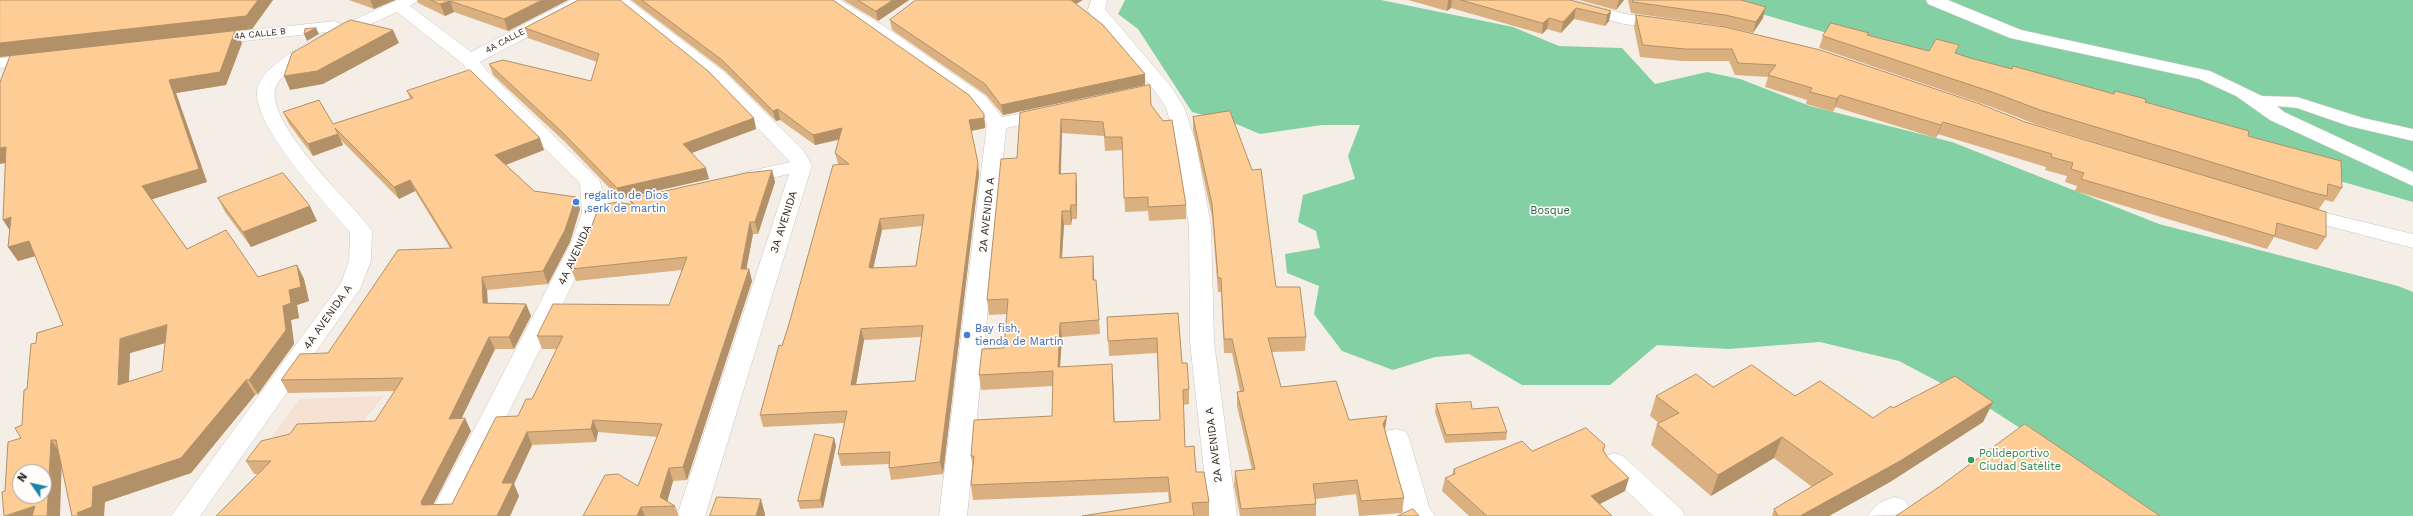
<!DOCTYPE html>
<html>
<head>
<meta charset="utf-8">
<style>
  body { margin:0 }
  #map { position:relative; width:2413px; height:516px; overflow:hidden; background:#f5eee7; font-family:"Work Sans",sans-serif }
  canvas { display:block }
  .north { position:absolute; left:12px; top:464px; width:40px; height:40px; box-sizing:border-box; background:#fffcf9; border:1px solid #a6a3a0; border-radius:50%; rotate:304deg; font-size:11px; font-weight:700; line-height:16px; text-align:center; color:#201d1b }
  .north::after { content:''; display:block; margin:auto; width:14px; height:18px; background:#1787ad; clip-path:polygon(50% 0,100% 100%,50% 72%,0 100%) }
</style>
</head>
<body>
<div id="map">
<canvas width="2413" height="516"></canvas>
<div class="north">N</div>
</div>
<script>
const g = document.querySelector('canvas').getContext('2d');
g.lineJoin = 'round';
function paint(path, color) { g.fillStyle = color; g.fill(path, 'evenodd'); }
function trace(path, color, width, dash) { g.strokeStyle = color; g.lineWidth = width; g.lineCap = dash ? 'butt' : 'round'; g.setLineDash(dash || []); g.stroke(path); }
function drawText(font, color, halo, rows, align = 'center') {
  g.font = font + ' "Work Sans",sans-serif'; g.lineWidth = 3.5; g.setLineDash([]); g.textBaseline = 'middle'; g.strokeStyle = halo; g.fillStyle = color; for (const [text, x, y, turn = 0] of rows) {
    g.save(); g.translate(x, y); g.rotate((+turn || 0) * Math.PI / 180); g.textAlign = isNaN(turn) ? turn : align; if (halo) g.strokeText(text, 0, 0); g.fillText(text, 0, 0); g.restore();
  }
}
const industrial = new Path2D(`
  M384 396 351 436 270 439 300 399Z`);
const green = new Path2D(`
  M1125 0H1381L1513 27 1559 46 1622 48 1655 84 1707 72 1740 79 1810 106 1952 142 2159 224 2398 286 2413 292V516H2157L1992 410 1899 361 1820 342 1728 349 1657 345 1610 385H1522L1469 354 1435 357 1393 370 1342 351 1314 314 1319 286 1287 273 1285 254 1320 248 1316 231 1298 222 1303 195 1355 179 1348 156 1360 125H1322L1260 134 1234 123 1192 112 1138 29 1118 14Z
  M1713 0H2413V202L2319 175Z`);
const street = new Path2D(`
  M397 0H419L410 6 471 52 571 0H592L590 4 480 62 487 71 600 181C606 205 602 221 593 243L457 516H429L571 243 582 213 580 183 474 79 463 64 397 12C372 24 281 62 275 90 270 115 312 162 328 181 342 197 359 213 372 231L371 261 360 289 200 516H171L341 283 349 261 350 232C326 204 254 128 257 91 259 67 308 42 328 32L208 45 202 44 199 40 202 36 208 35 335 21 343 25Z
  M610 0H629L724 72 803 150 812 165 705 516H677L789 174 744 184 737 182 734 178 737 174 790 162 712 80Z
  M820 0H840L884 26 985 96 1002 117 1049 108 1056 110 1058 114 1056 118 1006 128 967 516H939L987 124 971 104 872 34Z
  M1091 0H1107L1105 9 1172 88 1184 107 1196 143 1211 226 1214 342 1237 516H1209L1190 342 1189 226 1176 143 1166 107 1155 91 1090 14 1088 10Z
  M1546 0H1573L1625 14 1666 19 1672 20 1675 24 1672 28 1666 29 1624 24 1548 4Z
  M1926 0H1948L2021 30 2210 71 2262 96 2297 97 2363 118 2413 129V141L2349 126 2297 108 2277 106 2284 112 2413 172V186L2270 120 2236 96 2199 79 2010 38 1928 4Z
  M37 54 43 55 46 59 43 63 0 68V58Z
  M2297 206 2413 234V248L2290 216 2286 212 2290 208Z
  M1396 429 1405 431 1409 438 1429 507 1435 516H1406L1403 511 1383 438 1387 431Z
  M1614 453 1623 456 1681 509 1685 516H1653L1605 470 1601 463 1605 456Z
  M1895 497 1905 500 1909 507 1905 514 1868 516C1874 505 1883 500 1895 497Z`);
const wall = new Path2D(`
  M0 0H273L252 29 218 33 242 43 226 85 176 93 207 182 152 199 187 249 258 277 297 265 304 279 309 301 297 305 299 318 291 320 294 344 258 394 255 395 191 473 105 502 62 468 5 491 21 438 27 389 36 343 63 325 35 256 18 261 8 247 10 230 6 163 0 164 10 56 0 57ZM165 343 162 371 129 382 130 353Z
  M349 0H395L374 9Z
  M417 0H568L508 31 454 12 445 16 418 3Z
  M579 0 756 129 692 153 709 179 620 199 565 142 493 75 489 64 591 81 597 62 528 38 525 28Z
  M631 0H833L985 124V128L971 131 979 174 943 474 891 480 889 468V464L841 466 838 454 844 423 763 427 760 415 839 165 838 164 835 153 839 140 815 145 780 120 776 121 725 71ZM922 226 916 266 873 268 882 230ZM921 337 915 381 856 384 864 340Z
  M843 0H909L878 21Z
  M1408 0H1570L1611 11 1609 21 1605 26 1574 19 1561 33 1547 29 1542 34 1451 8 1447 11Z
  M1579 0H1624L1616 10Z
  M1628 0H1741L1763 18 1753 33 1722 26 1631 13Z
  M1076 4 1145 74V85L1003 115 986 95 892 30 890 20Z
  M1636 15 2025 122 2166 164 2035 124 1989 106 1819 48 1823 36 1869 33 1868 36 1929 51 1959 45 1955 53 1970 58 2113 94 2115 91 2248 136 2342 188 2333 202 2325 200 2319 209 2326 237 2317 250 2274 237 2267 249 2075 191 2077 186 2065 182 2067 176 2045 170 2046 167 1938 134 1936 138 1835 107 1833 112 1806 104 1807 100 1765 87 1768 77 1735 75 1729 61H1682L1640 57 1634 27Z
  M407 91 544 150 506 165 534 191 580 209 570 242 548 284 487 290 488 303 526 304 531 316 514 349H495L461 419 471 431 433 504H452L518 416 532 399 557 349H542L537 336 669 305 682 270 576 281 571 269 631 204 629 199 772 170 775 182 758 234H753L746 269H749L752 281 687 480 673 481 667 501 675 506 679 516H583L638 486 658 437 598 432 596 442 532 445 514 484 519 496 510 516H216L258 474H254L246 461 375 421 395 391 288 393 281 380 328 353 450 248 415 191 399 199 341 140 343 145 313 156 289 124 283 112 333 124 410 99Z
  M1151 105 1186 205V219L1149 221 1148 211 1125 212 1122 150 1105 151 1104 136 1062 133 1061 174 1077 187V219H1072L1071 225H1064L1062 258 1094 271V280H1096L1100 334 1062 337 1060 367 1113 379 1114 422 1160 420 1157 353 1109 356 1107 317 1178 313 1182 363 1189 389V404L1183 405 1185 447 1209 502V516H1082L1169 503 1168 492 973 500 971 485 973 469 971 456 1052 416 1053 386 981 390 979 375 1004 348 1007 314 989 315 987 300 1017 158 1020 113Z
  M1193 117 1276 287 1306 337 1305 351 1272 352 1281 387 1349 420 1385 430 1404 498 1402 513 1359 516 1356 494 1316 499V516H1240L1234 485 1235 471 1252 470 1237 406V392H1240L1232 353H1224L1221 292H1218L1212 217 1193 130Z
  M218 198 317 221 251 247 225 212Z
  M1713 387 1795 396 1873 418 1893 408 1993 402 1983 422 1890 482 1829 516H1772L1774 509 1812 487 1774 458 1711 496 1651 445 1657 424 1659 423 1650 416 1656 396Z
  M1436 404 1472 409 1507 432 1506 440 1445 443 1435 412Z
  M834 438 836 446 823 508 800 509 798 501Z
  M1605 445 1604 451 1625 491 1600 504 1612 516H1469L1442 491 1445 478 1452 475 1454 469 1532 451Z`);
const shadedWall = new Path2D(`
  M258 0H273L252 29 0 57V43Z
  M370 0H395L374 9Z
  M542 0H568L508 31 504 19Z
  M893 0H909L878 21 876 11Z
  M1069 0H1083L1069 8Z
  M1448 0H1452L1451 8 1447 11Z
  M1619 0H1624L1616 10Z
  M450 1 454 12 445 16 440 4Z
  M1766 7 1763 18 1753 33 1756 22Z
  M1576 8 1574 19 1561 33 1563 22Z
  M1611 11 1609 21 1605 26 1607 15Z
  M1549 18 1547 29 1542 34 1543 23Z
  M316 28 319 34 307 41 304 34Z
  M393 30 399 43 323 84 290 90 284 76Z
  M235 31 242 43 226 85 176 93 207 182 150 200 142 186 169 80Z
  M1145 74V85L1003 115 1001 105Z
  M1840 95 1835 107 1833 112 1837 99Z
  M778 109 780 120 776 121 773 111Z
  M984 114 985 124V128L970 131 969 120Z
  M754 118 756 129 686 155 683 144Z
  M1061 119 1062 133 1060 187 1059 174Z
  M1943 122 1938 134 1936 138 1941 125Z
  M842 128 844 138 815 145 813 135Z
  M338 134 343 145 313 156 308 144Z
  M540 138 544 150 500 167 495 155Z
  M6 147 15 160 0 164V148Z
  M978 163 979 174 943 474 940 462Z
  M706 168 709 179 620 199 617 188Z
  M772 170 775 182 758 234 755 222Z
  M1076 173 1077 187V219L1076 205Z
  M410 180 415 191 399 199 394 187Z
  M576 197 580 209 570 242 548 284 543 271Z
  M1071 205 1072 219 1071 225 1070 211Z
  M310 206 317 221 251 247 243 232Z
  M1062 211 1064 225 1061 272 1060 258Z
  M11 217 12 234 3 220Z
  M880 219 882 230 871 278 869 267Z
  M750 222 753 234 744 282 741 269Z
  M29 241 39 255 18 261 8 247Z
  M1093 256 1094 271V295L1093 280Z
  M297 265 304 279 309 301 297 305 299 318 291 320 294 344 258 394 249 380 283 306 289 290Z
  M749 269 752 281 687 480 683 467Z
  M482 277 487 290 488 316 483 303Z
  M526 304 531 316 514 349 509 337Z
  M1060 323 1062 337 1059 382 1058 367Z
  M167 325 176 340 130 353 128 400 118 385 120 339Z
  M861 329 864 340 854 396 851 385Z
  M489 337 495 349 455 432 449 419Z
  M1112 364 1113 379 1115 437 1114 422Z
  M246 380 255 395 191 473 105 502 104 516H79L77 513 93 487Z
  M1993 402 1983 422 1890 482 1829 516H1800Z
  M1387 416 1385 430 1383 424Z
  M465 418 471 431 428 515 421 502Z
  M593 420 598 432 596 442 591 429Z
  M527 432 532 445 514 484 519 496 510 516H497L502 483Z
  M1782 437 1774 458 1711 496 1718 475Z
  M834 438 836 446 823 508 820 500Z
  M51 440 62 455 60 516H47Z
  M669 468 673 481 666 506 660 497Z
  M1629 478 1625 491 1588 510 1591 496Z
  M761 499 765 514V516H756Z
  M35 506 43 516H6Z
  M641 507 645 516H637Z`);
const building = new Path2D(`
  M0 0H258L246 16 0 43Z
  M431 0H542L504 19 450 1 440 4Z
  M579 0H620L708 71 754 118 683 144 706 168 617 188 561 131 489 64 503 60 591 81 599 54 525 28Z
  M642 0H833L969 95 984 114V118L969 120 978 163 940 462 889 468 890 452 838 454 847 411 760 415 779 345 782 346 789 324 833 165 849 164 835 153 842 128 813 135 778 109 773 111 722 60ZM924 215 916 266 871 268 869 267 880 219ZM923 326 915 381 851 385 861 329Z
  M858 0H893L876 11Z
  M916 0H1071L1103 25 1145 74 1001 105 985 84 890 20Z
  M1461 0H1570L1611 11 1607 15 1576 8 1563 22 1549 18 1543 23Z
  M1633 0H1741L1766 7 1756 22 1725 15 1633 2Z
  M1636 15 1725 27 1820 50 1980 104 2025 122 2326 212V237L2277 223 2275 236 2081 179 2084 173 2071 169 2073 163 2051 157 2052 154 1943 122 1941 125 1840 95 1837 99 1810 92 1812 88 1768 75 1776 65 1738 63 1732 49H1685L1643 45Z
  M351 20 393 30 317 71 284 76 292 53 344 23Z
  M1831 23 1869 33 1867 35 1929 51 1936 39 1959 45 1955 53 1970 58 2012 69 2013 66 2114 94 2115 91 2146 99 2145 102 2249 131 2248 136 2341 161 2342 188 2328 184 2327 196 2310 192 2040 110 1995 93 1823 36Z
  M316 28 304 34 305 29Z
  M235 31 220 72 169 80 199 169 142 186 187 249 226 230 258 277 297 265 301 287 289 290 291 303 283 306 286 330 249 380H246L181 458 93 487 92 507 77 513 79 516H72L56 440H51L47 516H32L35 506 4 516 2 492 5 491 8 442 21 438 15 428 22 425 24 390 27 389 31 344 36 343 37 333 63 325 29 241 8 247 11 217 3 220 6 147 0 148V82L10 56ZM167 325 162 371 118 385 120 339ZM20 472H44V496H20Z
  M470 70 540 138 495 155 534 191 576 197 565 230 543 271 482 277 483 303 526 304 509 337H489L449 419 465 418 421 502 422 505 452 504 496 417 518 416 526 399H532L563 336H537L553 304 669 305 687 257 571 269 590 231 599 206 617 202 635 205 629 199 746 173 772 170 755 222H750L741 269H749L683 467 669 468 660 497 675 506 641 507 637 516H583L605 475 618 474 638 486 662 424 593 420 591 429 527 432 502 483H513L497 516H216L271 461H246L261 441 290 434 297 424 375 421 403 378 281 380 300 354 328 353 398 250 452 248 410 180 394 187 335 128 338 134 308 144 283 112 319 100 333 124 413 98 407 91Z
  M1150 85 1151 105 1163 121 1172 120 1186 205 1148 207V197L1124 198 1122 137H1105L1103 122 1061 119 1059 174 1076 173V205H1071L1070 211H1062L1060 258 1093 256V280H1096L1099 320 1060 323 1058 367 1112 364 1114 422 1160 420 1157 338 1108 341 1107 317 1178 313 1182 363H1187L1189 389 1183 390 1185 447 1194 446 1196 472H1204L1209 502 1192 503 1194 516H1082L1171 502 1168 477 971 485 974 456H971L974 420 1052 416 1053 371 979 375 982 349 1004 348 1008 299 987 300 1001 159 1017 158 1020 113Z
  M1230 111 1252 170 1261 169 1276 287H1300L1306 337 1268 338 1281 387 1336 381 1349 420 1387 416 1383 424 1404 498 1361 501 1357 480 1313 484 1316 504 1241 509 1235 471 1255 469 1237 392 1244 391 1232 339H1224L1221 278H1218L1212 204 1193 117Z
  M283 173 310 206 243 232 218 198Z
  M1752 365 1795 396 1820 381 1873 418 1891 406 1893 408 1955 376 1993 402 1900 461 1800 516H1778L1774 509 1833 474 1782 437 1718 475 1657 424 1679 413 1656 396 1696 374 1713 387Z
  M1471 402 1472 409 1498 407 1507 432 1446 435 1436 404Z
  M2025 424 2160 516H1896L1939 487Z
  M1586 428 1605 445 1603 450 1607 457 1629 478 1591 496 1612 516H1487L1445 478 1455 474 1454 469 1522 441 1532 451Z
  M815 434 834 438 820 500 798 501Z
  M717 497 761 499 756 516H710Z
  M1413 509 1419 516H1398Z`);
const markers = [
  [576,202,4,"#3f7fe0"],
  [967,335,4,"#3f7fe0"],
  [1971,460,4,"#2e9e5b"]
];
const farStreetnames = [
  ["4A CALLE B",260,34,-6],
  ["4A CALLE",505,41,-28]
];
const shopNames = [
  ["regalito de Dios",584,196],
  [",serk de martin",584,209],
  ["Bay fish,",975,329],
  ["tienda de Martín",975,342]
];
const parkNames = [
  ["Bosque",1550,211]
];
const streetNames = [
  ["2A AVENIDA A",987,215,-84],
  ["3A AVENIDA",784,222,-72],
  ["4A AVENIDA",575,255,-65],
  ["4A AVENIDA A",328,317,-55],
  ["2A AVENIDA A",1214,445,-97]
];
const leisureNames = [
  ["Polideportivo",1979,454],
  ["Ciudad Satélite",1979,467]
];
paint(industrial, '#f6e1d3');
paint(green, '#82d0a4');
trace(street, '#cac4bd', 1);
paint(street, '#fff');
paint(wall, '#dab080');
paint(shadedWall, '#b29068');
paint(building, '#fecd95');
trace(building, '#b29068', 1);
for (const [x, y, r, color] of markers) { const dot = new Path2D(); dot.arc(x, y, r, 0, 2 * Math.PI); g.fillStyle = color; g.fill(dot); trace(dot, '#fffcf9', 1.5); }
drawText('9px', '#201d1b', '#fffcf9', farStreetnames);
drawText('11px', '#366cbe', '#fffcf9', shopNames, 'left');
drawText('11px', '#206242', '#fffcf9', parkNames);
drawText('11px', '#201d1b', '#fffcf9', streetNames);
drawText('11px', '#27864d', '#fffcf9', leisureNames, 'left');
</script>
</body>
</html>
